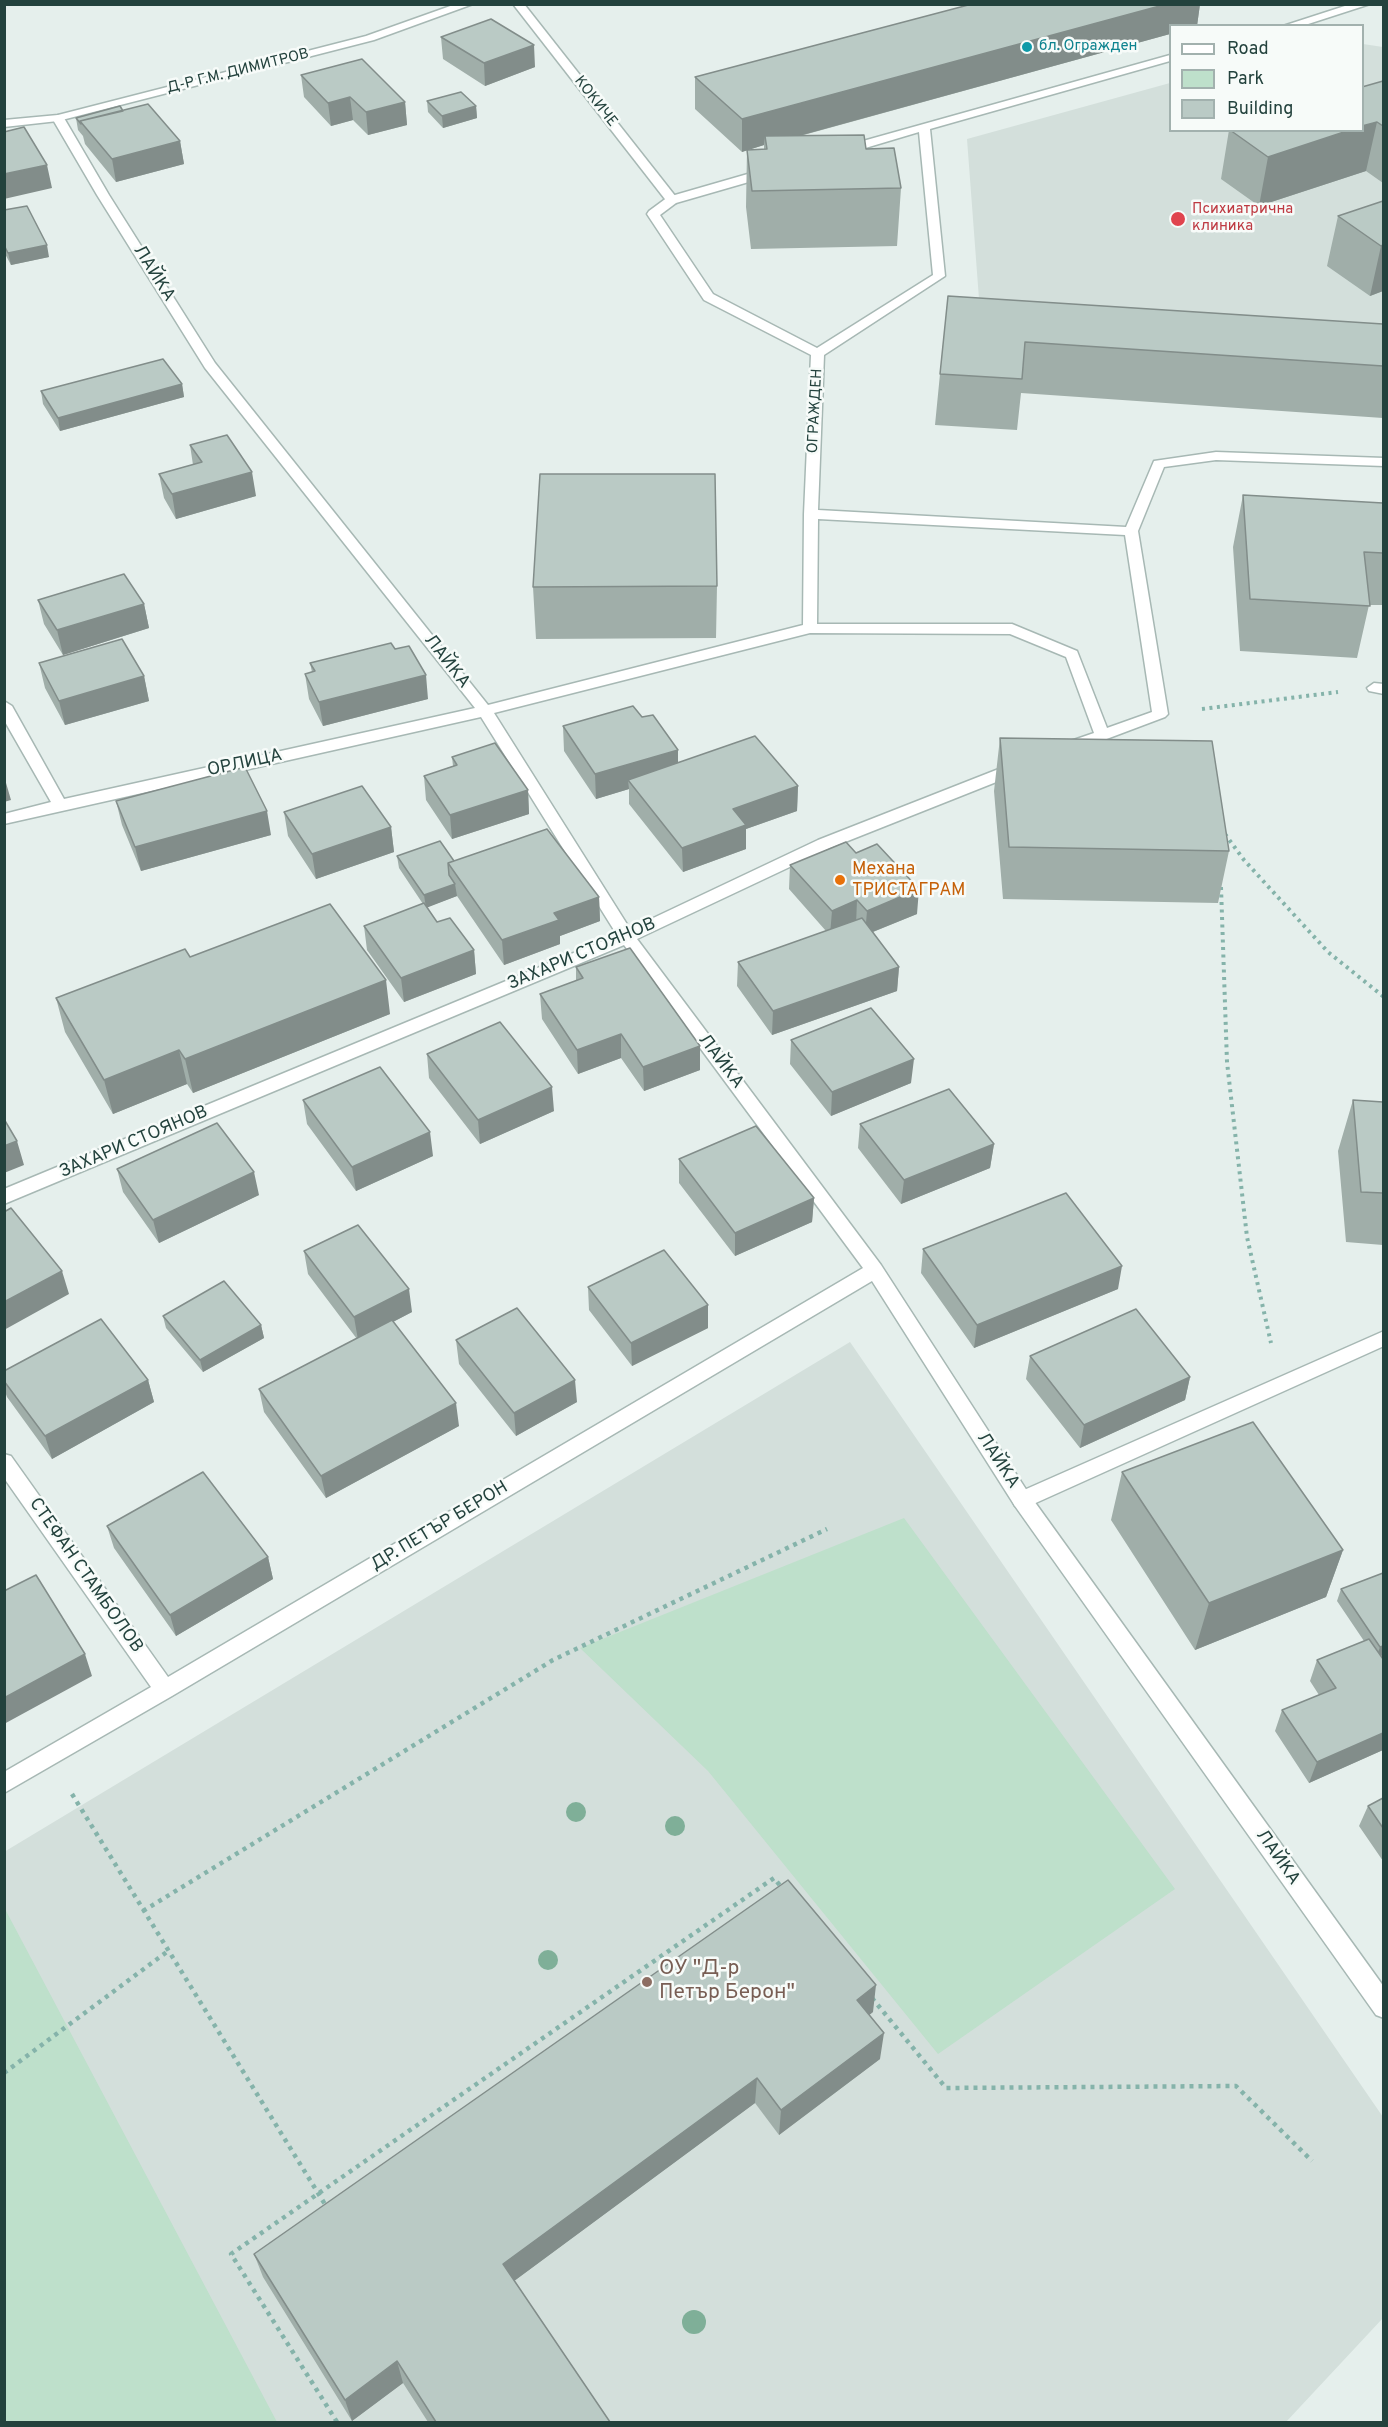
<!DOCTYPE html>
<html>
<head>
<meta charset="utf-8">
<style>
  body { margin:0 }
  #map { position:relative; width:1388px; height:2427px; overflow:hidden; background:#e5efec; font-family:Overpass,sans-serif }
  canvas { display:block }
  .frame { position:absolute; inset:0; border:6px solid #23423d; pointer-events:none }
  .legend { position:absolute; left:1169px; top:24px; width:195px; height:108px; box-sizing:border-box; background:#f7fbf9; border:2px solid #a2b1ae; margin:0; padding:8px 10px; list-style:none; font-size:18px; color:#23423d }
  .legend li { display:flex; align-items:center; gap:12px; height:30px }
  .legend b { width:30px; border:2px solid #a2b1ae }
</style>
</head>
<body>
<div id="map">
<canvas width="1388" height="2427"></canvas>
<div class="frame"></div>
<ul class="legend">
<li><b style="height:8px;background:#fff"></b>Road</li>
<li><b style="height:16px;background:#bee0cb"></b>Park</li>
<li><b style="height:16px;background:#bacac5"></b>Building</li>
</ul>
</div>
<script>
const g = document.querySelector('canvas').getContext('2d');
g.lineJoin = 'round';
function paint(path, color) { g.fillStyle = color; g.fill(path, 'evenodd'); }
function trace(path, color, width, dash) { g.strokeStyle = color; g.lineWidth = width; g.lineCap = dash ? 'butt' : 'round'; g.setLineDash(dash || []); g.stroke(path); }
function drawText(font, color, halo, rows, align = 'center') {
  g.font = font + ' Overpass,sans-serif'; g.lineWidth = 5; g.setLineDash([]); g.textBaseline = 'middle'; g.strokeStyle = halo; g.fillStyle = color; for (const [text, x, y, turn = 0] of rows) {
    g.save(); g.translate(x, y); g.rotate((+turn || 0) * Math.PI / 180); g.textAlign = isNaN(turn) ? turn : align; if (halo) g.strokeText(text, 0, 0); g.fillText(text, 0, 0); g.restore();
  }
}
const built = new Path2D(`
  M1363 44 1383 47V331L979 299 967 139 1170 83V130H1362Z
  M850 1342 1383 2117V2318L1286 2422H5L4 1852Z`);
const green = new Path2D(`
  M904 1518 1175 1889 938 2054 708 1771 580 1648Z
  M4 1909H5L277 2422H5Z`);
const pathFar1 = new Path2D(`
  M1202 709 1338 692
  M1225 834 1244 860 1328 952 1384 997
  M1221 887 1227 1062 1247 1237 1271 1343`);
const path = new Path2D(`
  M72 1794 326 2206
  M143 1911 553 1660 827 1529
  M872 1998 946 2088 1236 2086 1312 2161
  M4 2073 168 1951
  M337 2422 231 2254 774 1878 782 1888`);
const service = new Path2D(`
  M1374 683 1384 684V694L1369 691 1367 688Z
  M1384 1331V1346L1029 1506 1022 1508 1015 1506 1012 1500 1015 1494Z`);
const pedestrian = new Path2D(`
  M513 4H524L676 197V203H668Z`);
const minor = new Path2D(`
  M1351 4H1370L1302 26H1283Z
  M1170 55V61L930 129 945 276 824 355 818 510 1126 527 1154 461 1216 452 1384 458V466L1216 460 1164 467 1138 531 1168 714 1165 717 1072 752H1062L1059 748 1062 744 1094 733 1066 657 1010 634 810 633 494 713 630 929 818 840 1014 763H1024L1027 767 1024 771 830 848 637 939 881 1265 1029 1494 1384 1987V2018L1376 2015 1015 1506 872 1281 172 1696 4 1793V1772L151 1687 4 1478V1454L11 1456 168 1677 863 1268 624 945 4 1204V1189L617 935 481 717 4 824V814L51 802 4 720V701L12 706 64 799 475 708 205 368 97 195 52 118 58 115 64 118 109 195 215 363 488 705 803 625 804 514 811 355 704 300 647 214 649 211 668 197 765 169H773V175L676 203 660 215 713 294 817 348 933 275 919 132 842 155 838 154V148ZM818 519 1125 535 1152 712 1107 728 1077 651 1012 624H817Z`);
const tertiary = new Path2D(`
  M456 4H473L374 40 58 121 4 127V120L58 115 366 36Z`);
const trees = [
  [576,1812,10],
  [675,1826,10],
  [548,1960,10],
  [694,2322,12]
];
const wall = new Path2D(`
  M972 4H1200L1197 26H1170V34L800 136 866 149 901 188 897 246 751 249 746 207 747 150 742 152 695 109V77ZM764 145V150H748Z
  M441 37 535 67 485 86 443 59Z
  M301 75 405 102 407 125 368 135 353 120 331 126 304 97Z
  M1383 81V183L1366 171 1259 206 1221 179 1229 130H1362Z
  M427 101 476 106 477 118 443 128 428 112Z
  M123 111 180 141 184 164 116 182 85 144 83 136 78 130 76 118Z
  M1383 201V291L1370 296 1327 266 1338 216Z
  M4 210 49 257 11 265 4 252Z
  M948 296 1383 324V418L1021 393 1017 430 935 425 940 374Z
  M182 384 184 397 60 431 43 404 41 391Z
  M190 445 256 496 176 519 164 498 159 474 193 465Z
  M1243 495 1383 503V605H1369L1357 658 1240 651 1233 547Z
  M717 586 716 638 536 639 533 587Z
  M38 600 144 604 149 628 63 655 44 624Z
  M39 663 144 676 149 701 65 725 45 688Z
  M310 663 428 699 323 726 309 699 305 674 312 672Z
  M563 726 678 762 798 786 797 811 746 829V849L683 872 629 804V789L596 799 564 751Z
  M1000 738 1229 851 1218 903 1003 899 994 791Z
  M452 757 528 790 529 814 452 839 426 800 424 776 453 766Z
  M116 801 271 835 141 871 122 825Z
  M284 812 391 827 394 852 316 879 288 836Z
  M397 856 454 861 599 897 600 921 560 936V944L504 965 457 896 427 907 437 922 474 950 476 974 404 1002 367 950 364 926 423 904 399 868Z
  M790 865 917 914 873 932 899 967 897 991 772 1035 737 986 738 962 826 931 789 889Z
  M190 957 390 1014 193 1093 187 1084 113 1114 65 1032 56 998Z
  M576 967 700 1046V1070L644 1091 621 1058 578 1074 542 1019 540 994 576 981Z
  M791 1040 911 1083 831 1116 790 1064Z
  M427 1054 554 1111 480 1144 429 1078Z
  M303 1100 433 1156 356 1191 307 1124Z
  M1353 1100 1383 1102V1245L1346 1242 1338 1151Z
  M860 1124 994 1144 990 1168 901 1204 858 1148Z
  M679 1159 814 1198 812 1222 735 1256 679 1183Z
  M117 1169 259 1195 159 1243 123 1192Z
  M923 1249 1118 1289 974 1348 921 1273Z
  M304 1251 412 1312 393 1322 459 1426 326 1498 264 1412 259 1389 357 1339 308 1274Z
  M588 1287 708 1305V1328L632 1366 589 1310Z
  M163 1316 261 1325 264 1338 203 1372 166 1328Z
  M456 1340 577 1402 516 1436 459 1364Z
  M1030 1356 1190 1377 1185 1400 1080 1448 1026 1379Z
  M4 1371 148 1380 154 1402 52 1459 7 1397 4 1389Z
  M1122 1472 1343 1550 1326 1597 1195 1650 1111 1520Z
  M107 1526 268 1557 273 1579 176 1636 114 1548Z
  M1383 1573V1655L1381 1656 1383 1659V1750L1309 1783 1275 1731 1282 1710 1319 1695 1310 1681 1317 1660 1364 1641 1337 1601 1341 1589Z
  M1383 1798V1861L1359 1826 1368 1806Z
  M873 2012 869 2015 880 2059 779 2135 755 2103 514 2281 610 2422H428L403 2383 352 2421 263 2277 254 2254Z`);
const shadedWall = new Path2D(`
  M1167 4H1200L1197 26H1170V34L766 145 765 136 764 145 742 152V119Z
  M534 45 535 67 485 86 484 63Z
  M350 97 353 120 331 126 328 103Z
  M405 102 407 125 368 135 366 112Z
  M476 106 477 118 443 128 442 116Z
  M1377 122 1366 171 1259 206 1268 157 1350 130H1362V126Z
  M180 141 184 164 116 182 112 159Z
  M47 165 52 188 4 199V174Z
  M47 245 49 257 11 265 8 253Z
  M1383 245V291L1370 296 1381 246Z
  M182 384 184 397 60 431 58 418Z
  M252 472 256 496 176 519 172 494Z
  M144 604 149 628 63 655 57 630Z
  M426 675 428 699 323 726 319 702Z
  M144 676 149 701 65 725 59 701Z
  M678 750V774L628 780 629 789 596 799 595 774Z
  M4 776 11 800 4 802Z
  M798 786 797 811 746 829V849L683 872 682 848 733 809Z
  M528 790 529 814 452 839 450 815Z
  M267 811 271 835 141 871 135 847Z
  M391 827 394 852 316 879 312 854Z
  M455 884 457 896 426 908 424 895Z
  M919 889 917 914 865 935 867 911Z
  M599 897 600 921 560 936V944L504 965 502 940 554 913Z
  M857 900 856 925 830 935 832 911Z
  M474 950 476 974 404 1002 401 978Z
  M899 967 897 991 772 1035 773 1011Z
  M386 980 390 1014 193 1093 185 1059Z
  M621 1034V1058L578 1074 577 1050Z
  M700 1046V1070L644 1091 643 1067Z
  M179 1050 187 1084 113 1114 104 1080Z
  M914 1059 911 1083 831 1116 832 1092Z
  M552 1087 554 1111 480 1144 478 1120Z
  M430 1132 433 1156 356 1191 352 1167Z
  M17 1141 24 1165 4 1173V1146Z
  M994 1144 990 1168 901 1204 904 1180Z
  M254 1172 259 1195 159 1243 153 1220Z
  M814 1198 812 1222 735 1256V1233Z
  M1122 1266 1118 1289 974 1348 977 1325Z
  M62 1271 69 1294 4 1330V1302Z
  M409 1289 412 1312 358 1340 354 1317Z
  M708 1305V1328L632 1366 631 1343Z
  M261 1325 264 1338 203 1372 200 1360Z
  M1190 1377 1185 1400 1080 1448 1084 1425Z
  M148 1380 154 1402 52 1459 45 1436Z
  M575 1380 577 1402 516 1436 514 1413Z
  M456 1403 459 1426 326 1498 321 1476Z
  M1343 1550 1326 1597 1195 1650 1209 1603Z
  M268 1557 273 1579 176 1636 170 1615Z
  M1383 1646V1655L1376 1658 1380 1647Z
  M85 1654 92 1676 4 1724V1698Z
  M1383 1733V1750L1309 1783 1317 1762Z
  M876 1985 873 2012 854 2027 857 2000Z
  M884 2033 880 2059 779 2135 781 2110Z
  M757 2078 755 2103 506 2287 503 2264Z
  M397 2361 403 2383 352 2421 345 2400Z`);
const building = new Path2D(`
  M972 4H1167L742 119 695 77Z
  M491 19 534 45 484 63 441 37Z
  M362 59 405 102 366 112 350 97 328 103 301 75Z
  M1383 81V126L1377 122 1362 126V87Z
  M461 92 476 106 442 116 427 101Z
  M148 104 180 141 112 159 80 121Z
  M120 106 123 111 80 121 81 124 76 118Z
  M24 127 47 165 4 174V132Z
  M1230 130H1350L1268 157Z
  M864 135 866 149 894 148 901 188 752 191 747 150 767 149 765 136Z
  M1383 201V245L1381 246 1338 216Z
  M27 206 47 245 8 253 4 245V210Z
  M948 296 1383 324V366L1025 342 1022 379 940 374Z
  M163 359 182 384 58 418 41 391Z
  M227 435 252 472 172 494 159 474 202 462 190 445Z
  M540 474H715L717 586 533 587Z
  M1243 495 1383 503V553L1364 552 1370 606 1250 599Z
  M124 574 144 604 57 630 38 600Z
  M122 639 144 676 59 701 39 663Z
  M391 643 395 649 409 646 426 675 319 702 305 674 315 671 310 663Z
  M633 706 642 717 653 715 678 750 595 774 563 726Z
  M755 736 798 786 733 809 746 825 682 848 628 780Z
  M1000 738 1212 741 1229 851 1009 847Z
  M495 743 528 790 450 815 424 776 457 765 452 757Z
  M245 767 267 811 135 847 116 801Z
  M362 786 391 827 312 854 284 812Z
  M547 829 599 897 554 913 559 920 502 940 448 863Z
  M440 841 454 861 448 863 449 875 455 884 424 895 397 856Z
  M846 842 856 853 877 844 919 889 867 911 857 900 832 911 790 865Z
  M424 903 437 922 450 918 474 950 401 978 364 926Z
  M330 904 386 980 185 1059 179 1050 104 1080 56 998 185 949 190 957Z
  M862 918 899 967 773 1011 738 962Z
  M630 948 700 1046 643 1067 621 1034 577 1050 540 994 583 978 576 967Z
  M871 1008 914 1059 832 1092 791 1040Z
  M500 1022 552 1087 478 1120 427 1054Z
  M380 1067 430 1132 352 1167 303 1100Z
  M949 1089 994 1144 904 1180 860 1124Z
  M1353 1100 1383 1102V1193L1361 1192Z
  M4 1119 17 1141 4 1146Z
  M217 1123 254 1172 153 1220 117 1169Z
  M756 1126 814 1198 735 1233 679 1159Z
  M1066 1193 1122 1266 977 1325 923 1249Z
  M11 1208 62 1271 4 1302V1212Z
  M358 1225 409 1289 354 1317 304 1251Z
  M664 1250 708 1305 631 1343 588 1287Z
  M224 1281 261 1325 200 1360 163 1316Z
  M517 1308 575 1380 514 1413 456 1340Z
  M1136 1309 1190 1377 1084 1425 1030 1356Z
  M101 1319 148 1380 45 1436 4 1381V1371Z
  M392 1320 456 1403 321 1476 259 1389Z
  M1253 1422 1343 1550 1209 1603 1122 1472Z
  M203 1472 268 1557 170 1615 107 1526Z
  M1383 1573V1646L1380 1647 1341 1589Z
  M36 1575 85 1654 4 1698V1591Z
  M1369 1639 1383 1659V1733L1317 1762 1282 1710 1336 1688 1317 1660Z
  M1383 1798V1828L1368 1806Z
  M788 1880 876 1985 857 2000 884 2033 781 2110 757 2078 503 2264 610 2422H436L397 2361 345 2400 254 2254Z`);
const markers = [
  [1027,47,6,"#0f9aa8"],
  [1178,219,8,"#e0444e"],
  [840,880,6,"#e8710a"],
  [647,1982,6,"#8d6e63"]
];
const farCulturenames = [
  ["бл. Огражден",1039,47]
];
const farStreetnames = [
  ["Д-Р Г.М. ДИМИТРОВ",238,72,-14],
  ["КОКИЧЕ",595,102,52],
  ["ОГРАЖДЕН",816,411,-87]
];
const farHealthnames = [
  ["Психиатрична",1192,210],
  ["клиника",1192,227]
];
const streetNames = [
  ["ЛАЙКА",153,274,58],
  ["ЛАЙКА",446,662,52],
  ["ОРЛИЦА",245,764,-12],
  ["ЗАХАРИ СТОЯНОВ",582,955,-23],
  ["ЛАЙКА",720,1062,53],
  ["ЗАХАРИ СТОЯНОВ",134,1143,-23],
  ["ЛАЙКА",997,1461,57],
  ["ДР. ПЕТЪР БЕРОН",440,1527,-31],
  ["СТЕФАН СТАМБОЛОВ",85,1576,55],
  ["ЛАЙКА",1277,1858,55]
];
const foodNames = [
  ["Механа",852,870],
  ["ТРИСТАГРАМ",852,891]
];
const nearEducationnames = [
  ["ОУ \"Д-р",659,1970],
  ["Петър Берон\"",659,1994]
];
paint(built, '#d3dfdb');
paint(green, '#bee0cb');
trace(service, '#a7b8b4', 3);
trace(pedestrian, '#a7b8b4', 3);
trace(minor, '#a7b8b4', 3);
trace(tertiary, '#a7b8b4', 3);
trace(pathFar1, '#85b3aa', 4, [3, 4.5]);
trace(path, '#85b3aa', 4.5, [4, 5]);
paint(service, '#fff');
paint(pedestrian, '#fff');
paint(minor, '#fff');
paint(tertiary, '#fff');
g.fillStyle = '#7faf98';
for (const [x, y, r] of trees) { g.beginPath(); g.arc(x, y, r, 0, 2 * Math.PI); g.fill(); }
paint(wall, '#a0aea9');
paint(shadedWall, '#828d8a');
paint(building, '#bacac5');
trace(building, '#828d8a', 1.5);
for (const [x, y, r, color] of markers) { const dot = new Path2D(); dot.arc(x, y, r, 0, 2 * Math.PI); g.fillStyle = color; g.fill(dot); trace(dot, '#f7fbf9', 2); }
drawText('15px', '#0d838f', '#f7fbf9', farCulturenames, 'left');
drawText('15px', '#23423d', '#f7fbf9', farStreetnames);
drawText('15px', '#be3a42', '#f7fbf9', farHealthnames, 'left');
drawText('18px', '#23423d', '#f7fbf9', streetNames);
drawText('18px', '#c56008', '#f7fbf9', foodNames, 'left');
drawText('21px', '#785e54', '#f7fbf9', nearEducationnames, 'left');
</script>
</body>
</html>
